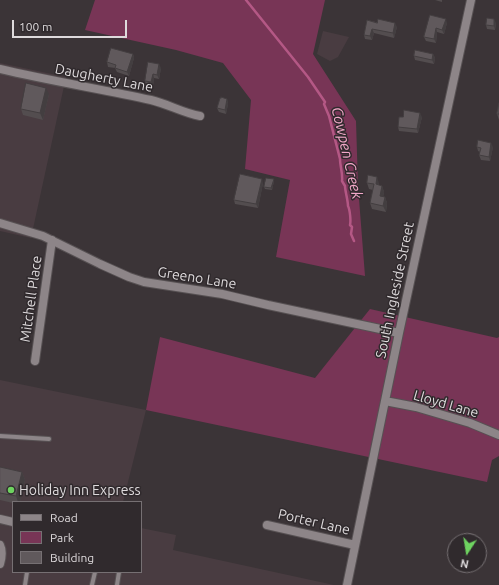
<!DOCTYPE html>
<html>
<head>
<meta charset="utf-8">
<style>
  body { margin:0 }
  #map { position:relative; width:499px; height:585px; overflow:hidden; background:#3b3437; font-family:Ubuntu,sans-serif }
  canvas { display:block }
  .legend { position:absolute; left:12px; top:501px; width:130px; height:72px; box-sizing:border-box; background:#302a2d; border:1px solid #767073; margin:0; padding:5px 7px; list-style:none; font-size:12px; color:#dedadc }
  .legend li { display:flex; align-items:center; gap:8px; height:20px }
  .legend b { width:20px; border:1px solid #767073 }
  .north { position:absolute; left:447px; top:533px; width:40px; height:40px; box-sizing:border-box; background:#302a2d; border:1px solid #767073; border-radius:50%; rotate:192deg; font-size:11px; font-weight:700; line-height:16px; text-align:center; color:#dedadc }
  .north::after { content:''; display:block; margin:auto; width:14px; height:18px; background:#6ed360; clip-path:polygon(50% 0,100% 100%,50% 72%,0 100%) }
  .scale { position:absolute; left:12px; top:20px; width:115px; height:18px; box-sizing:border-box; border:2px solid #dedadc; border-top:0; padding-left:5px; font-size:12px; line-height:14px; white-space:nowrap; color:#dedadc; -webkit-text-stroke:3px #302a2d; paint-order:stroke }
</style>
</head>
<body>
<div id="map">
<canvas width="499" height="585"></canvas>
<ul class="legend">
<li><b style="height:5px;background:#8d8588"></b>Road</li>
<li><b style="height:11px;background:#783556"></b>Park</li>
<li><b style="height:11px;background:#60595c"></b>Building</li>
</ul>
<div class="north">N</div>
<div class="scale">100 m</div>
</div>
<script>
const g = document.querySelector('canvas').getContext('2d');
g.lineJoin = 'round';
function paint(path, color) { g.fillStyle = color; g.fill(path, 'evenodd'); }
function trace(path, color, width, dash) { g.strokeStyle = color; g.lineWidth = width; g.lineCap = dash ? 'butt' : 'round'; g.setLineDash(dash || []); g.stroke(path); }
function drawText(font, color, halo, rows, align = 'center') {
  g.font = font + ' Ubuntu,sans-serif'; g.lineWidth = 3; g.setLineDash([]); g.textBaseline = 'middle'; g.strokeStyle = halo; g.fillStyle = color; for (const [text, x, y, turn = 0] of rows) {
    g.save(); g.translate(x, y); g.rotate((+turn || 0) * Math.PI / 180); g.textAlign = isNaN(turn) ? turn : align; if (halo) g.strokeText(text, 0, 0); g.fillText(text, 0, 0); g.restore();
  }
}
const built = new Path2D(`
  M323 31 349 37 338 57 330 61 317 54Z
  M0 63 66 77 31 238 0 231Z
  M0 380 146 410 123 502H13V572H141V528L176 535 173 550 334 585H0Z`);
const green = new Path2D(`
  M95 0H325L313 54 356 121 358 186 365 276 276 257 290 180 245 169 251 100 223 63 176 50 85 30Z
  M370 309 497 338 499 337V456L492 460 487 482 146 410 160 337 315 378Z`);
const stream = new Path2D(`
  M246 0 308 77 325 102 324 104 329 116 340 159C340 166 343 174 342 181L345 186C345 191 348 200 348 206 350 210 351 221 350 225L352 227 351 234 354 241`);
const service = new Path2D(`
  M0 436 49 439
  M25 585 27 572
  M92 585 95 572
  M117 585 119 572`);
const minor = new Path2D(`
  M0 69C50 81 101 89 151 100 168 104 183 113 200 116
  M0 223 43 236 100 264 129 277 144 282 222 294 268 305 399 333
  M35 361 52 240
  M385 401 416 407 470 423 499 435
  M0 519 13 522
  M267 525 355 545
  M0 545C3 551 2 557 0 564
  M347 585 399 333 471 0`);
const wall = new Path2D(`
  M435 0H442V2Z
  M430 15 447 23 444 34 437 32 436 43 426 41 424 37Z
  M367 20 397 27 394 38 374 33 372 40 365 39 364 35Z
  M496 23 495 30 487 29 486 25Z
  M133 54 134 58 129 76 117 72 115 68 108 67 107 62Z
  M433 54 435 58 434 64 415 60 414 56Z
  M161 68 159 79 154 78 153 86 146 85 145 81Z
  M49 94 43 120 23 115 21 109Z
  M227 99 228 104 226 114 219 112 217 108Z
  M499 103V120L497 114Z
  M403 117H422L418 133 399 131 398 127Z
  M477 147H493L490 161 481 160 479 155 480 152 478 151Z
  M274 181 272 190 265 189 264 187Z
  M263 183 258 208 235 204 234 200Z
  M367 183H379V185L382 186 384 192 383 197H385L387 203 386 212 372 209 370 203 373 190 369 189Z
  M0 467 22 472 25 480 20 502H13V503L0 500Z`);
const shadedWall = new Path2D(`
  M446 19 447 23 444 34 442 30Z
  M494 19 496 23 495 30 494 26Z
  M395 23 397 27 394 38 393 33Z
  M436 28 437 32 436 43 434 39Z
  M372 29 374 33 372 40 370 36Z
  M133 54 134 58 129 76 127 72Z
  M433 54 435 58 434 64 432 60Z
  M159 64 161 68 159 79 157 75Z
  M153 74 154 78 153 86 151 82Z
  M46 88 49 94 43 120 40 113Z
  M227 99 228 104 226 114 225 110Z
  M420 113 422 117 418 133 417 129Z
  M491 143 493 147 490 161 489 157Z
  M377 177 379 183 378 191 376 184Z
  M262 179 263 183 258 208 256 204Z
  M274 179V181L272 190 271 188Z
  M382 186 384 192 382 202 380 196Z
  M385 197 387 203 386 212 383 206Z
  M22 472 25 480 20 502H18L16 496Z`);
const building = new Path2D(`
  M430 15 446 19 442 30 436 28 434 39 424 37Z
  M487 18 494 19V26L486 25Z
  M378 19 395 23 393 33 372 29 370 36 364 35 367 20 377 23Z
  M111 48 133 54 127 72 115 68 116 65 107 62Z
  M415 50 433 54 432 60 414 56Z
  M148 62 159 64 157 75 153 74 151 82 145 81Z
  M26 83 46 88 40 113 21 109Z
  M221 97 227 99 225 110 217 108 220 98H221Z
  M499 103V114H497Z
  M404 110 420 113 417 129 398 127 399 117H403Z
  M478 140 491 143 489 157 479 155 481 148 477 147Z
  M240 174 262 179 256 204 234 200Z
  M368 175 377 177 376 184 382 186 380 196 385 197 383 206 370 203 374 184 367 183Z
  M266 178 274 179 271 188 264 187Z
  M0 467 22 472 16 496 0 493Z`);
const markers = [
  [11,490,4,"#6ed360"]
];
const streetNames = [
  ["Daugherty Lane",104,78,11],
  ["Greeno Lane",197,278,9],
  ["South Ingleside Street",395,290,-78],
  ["Mitchell Place",31,299,-82],
  ["Lloyd Lane",446,404,16],
  ["Porter Lane",314,522,13]
];
const poiNames = [
  ["Holiday Inn Express",19,490]
];
const waterNames = [
  ["Cowpen Creek",347,153,77]
];
paint(built, '#493c41');
paint(green, '#783556');
trace(stream, '#b45885', 2.5);
trace(service, '#575153', 6);
trace(minor, '#575153', 10);
trace(service, '#8d8588', 4);
trace(minor, '#8d8588', 8);
paint(wall, '#534d4f');
paint(shadedWall, '#433e40');
paint(building, '#60595c');
trace(building, '#433e40', 1);
for (const [x, y, r, color] of markers) { const dot = new Path2D(); dot.arc(x, y, r, 0, 2 * Math.PI); g.fillStyle = color; g.fill(dot); trace(dot, '#302a2d', 1.5); }
drawText('14px', '#dedadc', '#302a2d', streetNames);
drawText('14px', '#dedadc', '#302a2d', poiNames, 'left');
drawText('italic 15px', '#f2a8c9', '#302a2d', waterNames);
</script>
</body>
</html>
